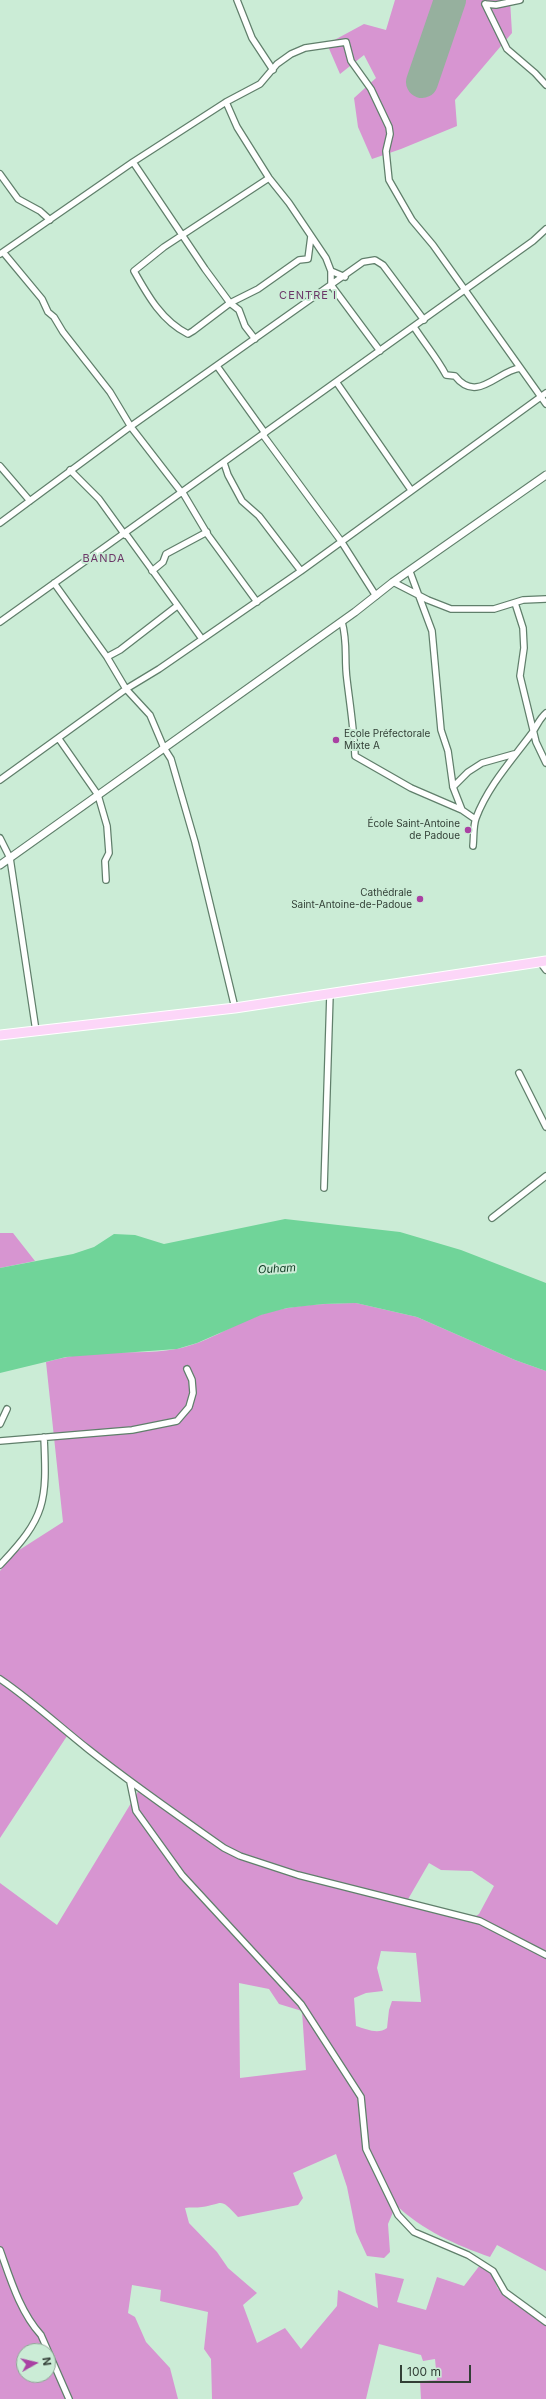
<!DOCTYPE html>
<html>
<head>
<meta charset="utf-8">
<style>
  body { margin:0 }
  #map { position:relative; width:546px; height:2399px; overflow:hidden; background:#cbecd6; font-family:Inter,sans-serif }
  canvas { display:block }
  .north { position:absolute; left:16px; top:2343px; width:40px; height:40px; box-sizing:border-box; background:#cbecd6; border:1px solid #8ea796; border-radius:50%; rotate:82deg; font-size:11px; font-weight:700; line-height:16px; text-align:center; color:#323f36 }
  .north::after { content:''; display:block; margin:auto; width:14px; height:18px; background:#a941a3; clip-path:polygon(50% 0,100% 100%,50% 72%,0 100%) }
  .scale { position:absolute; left:400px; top:2365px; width:71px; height:18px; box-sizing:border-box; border:2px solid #323f36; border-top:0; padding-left:5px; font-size:12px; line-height:14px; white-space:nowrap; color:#323f36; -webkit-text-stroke:3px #cbecd6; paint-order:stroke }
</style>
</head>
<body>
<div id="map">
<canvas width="546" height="2399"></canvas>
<div class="north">N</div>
<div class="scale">100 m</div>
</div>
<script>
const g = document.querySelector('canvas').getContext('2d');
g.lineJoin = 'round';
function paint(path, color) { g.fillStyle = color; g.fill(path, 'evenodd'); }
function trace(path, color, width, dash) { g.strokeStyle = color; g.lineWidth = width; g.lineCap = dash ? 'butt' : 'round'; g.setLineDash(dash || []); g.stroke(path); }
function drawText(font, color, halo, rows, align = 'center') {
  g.font = font + ' Inter,sans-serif'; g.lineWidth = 4; g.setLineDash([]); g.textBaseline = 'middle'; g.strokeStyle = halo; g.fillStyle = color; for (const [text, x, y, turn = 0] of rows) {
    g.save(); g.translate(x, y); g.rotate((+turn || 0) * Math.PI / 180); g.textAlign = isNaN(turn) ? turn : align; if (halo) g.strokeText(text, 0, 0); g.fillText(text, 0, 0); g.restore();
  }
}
const green = new Path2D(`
  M395 0H510L512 33 455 100 457 126 401 149 372 159 358 127 354 98 376 78 364 55 340 74 327 44 364 24 386 30Z
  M0 1233H13L35 1261 0 1268Z
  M356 1303 417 1317 515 1360 546 1371V2271L497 2245 490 2257C456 2245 422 2230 396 2205L388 2224 390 2252 384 2258 367 2256 356 2232 347 2187 336 2154 293 2173 303 2198 298 2205 238 2217C219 2196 224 2204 202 2207 196 2208 190 2207 185 2208L189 2223 217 2252 228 2268 257 2293 243 2305 257 2343 285 2328 301 2349 337 2306 338 2290 378 2308 375 2273 404 2279 397 2302 426 2310 437 2277 464 2286 480 2265 489 2268 498 2289 546 2320V2399H421L420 2381 437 2380 435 2359 423 2361 421 2355 379 2344 366 2399H212L211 2359 204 2349 208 2312 160 2301 161 2290 132 2285 128 2313 135 2317 146 2342 170 2368 178 2399H0V1883L57 1925 139 1790 67 1736 0 1838V1571L13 1554 63 1522 46 1362C63 1357 81 1354 100 1353 125 1351 150 1354 176 1349 205 1344 232 1325 260 1315 291 1304 324 1304 356 1303ZM429 1863 441 1870 472 1871 494 1886 479 1914 476 1916 407 1901ZM381 1951 416 1953 421 2002 392 2001 389 2010 387 2028C378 2035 366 2029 356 2026L354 1998 366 1993 383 1991 377 1968ZM239 1983 269 1989 279 2004 302 2011 306 2070 240 2078ZM24 2351H48V2375H24Z`);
const water = new Path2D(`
  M285 1219 400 1232 461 1250 546 1283V1371L515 1360 417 1317 356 1303 323 1304 287 1308 261 1315 197 1343 177 1349 66 1357 0 1373V1268L73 1254 94 1247 114 1234 135 1235 164 1244Z`);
const runway = new Path2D(`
  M422 82 450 0`);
const minor = new Path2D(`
  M237 0 252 38 273 70
  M485 4 507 49 535 73 546 85
  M485 4 496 5 520 0
  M226 102 237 127 269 178 289 203 326 258 331 271 345 277
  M133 162 205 269 230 303 239 310 245 326 255 339
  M0 174 18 199 40 211 50 220
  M269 178 164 247 134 271C148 296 162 321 188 334L193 331 230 303 258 289 299 260 308 259 311 236
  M3 252 42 299 48 312 54 317 63 332 110 392 131 427 182 493
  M0 254 133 162 226 102 260 84 277 64 291 54 305 48 346 42 351 61 371 89 389 127 390 134 386 151 389 180 412 220 433 245 546 404
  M331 271V285L380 351
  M414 327C425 344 437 358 446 375L455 376C477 404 497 371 520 368
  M217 366 265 433
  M337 383 411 490
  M263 435 341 541 376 596
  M224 463 228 475 242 501 259 516 301 571
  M0 466 30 501
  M70 470 99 499 125 535
  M183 493 208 535 257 602
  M0 523 127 429 363 262 375 260 383 265 424 320
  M126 534 202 639
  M152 571 163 562 166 554 207 532
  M410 572 432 631 441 730 448 751 453 787 462 810 475 819
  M393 582 428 600 451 609H494L523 600 546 599
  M54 583 107 657 126 689 150 715 164 748 171 759 195 842 235 1008
  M515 603 523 628 524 648 520 676 536 742 546 763
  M0 622 533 241 546 229
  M342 622C348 644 344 658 347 680 350 705 354 730 355 756L411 788 462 810
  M107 657 120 650 177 606
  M59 739 98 795 107 826 109 853 105 861 106 880
  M0 780 126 689 159 669 301 571 546 393
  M453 787 468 772 482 763 514 754
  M0 838 10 858 36 1031
  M473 846C474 837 473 826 476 818 488 786 512 760 532 733 537 726 539 719 546 713
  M540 962 546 970
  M519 1073 546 1127
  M324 1188 330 994
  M492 1218 546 1176
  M0 1424 7 1409
  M0 1441 132 1430 177 1421 189 1407 193 1393 192 1380 187 1369
  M0 1565C46 1517 47 1502 44 1437
  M0 1679C31 1700 59 1726 88 1749 132 1784 178 1816 224 1848L240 1856 298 1875 480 1921 546 1955
  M130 1782 136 1811 182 1875 301 2004 361 2097 366 2149 398 2215 414 2232 468 2255 493 2271 505 2292 546 2322
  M0 2250C10 2278 20 2312 41 2335L69 2399`);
const tertiary = new Path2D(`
  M0 865 355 612 393 582 546 475`);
const primary = new Path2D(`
  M0 1035 235 1008 546 961`);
const markers = [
  [336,740,4,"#a941a3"],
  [468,830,4,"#a941a3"],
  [420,899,4,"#a941a3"]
];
const poiNames = [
  ["Ecole Préfectorale",344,734,"left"],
  ["Mixte A",344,746,"left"],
  ["École Saint-Antoine",460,824],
  ["de Padoue",460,836],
  ["Cathédrale",412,893],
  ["Saint-Antoine-de-Padoue",412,905]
];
const neighbourhoodNames = [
  ["CENTRE I",308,296],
  ["BANDA",104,559]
];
const waterNames = [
  ["Ouham",277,1269,-4]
];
paint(green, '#d795d1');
paint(water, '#70d499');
trace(runway, '#96b09e', 32);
trace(minor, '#607f6b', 8);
trace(tertiary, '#607f6b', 9);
trace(primary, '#fff', 11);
trace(minor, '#fff', 5.5);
trace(tertiary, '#fff', 7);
trace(primary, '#fcd6f8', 9);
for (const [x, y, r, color] of markers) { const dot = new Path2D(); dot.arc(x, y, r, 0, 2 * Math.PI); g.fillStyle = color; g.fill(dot); trace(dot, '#cbecd6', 1.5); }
drawText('10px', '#323f36', '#cbecd6', poiNames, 'right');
g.letterSpacing = '1px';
drawText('11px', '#6b3767', '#cbecd6', neighbourhoodNames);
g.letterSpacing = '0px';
drawText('italic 11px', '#0c3720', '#cbecd6', waterNames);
</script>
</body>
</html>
